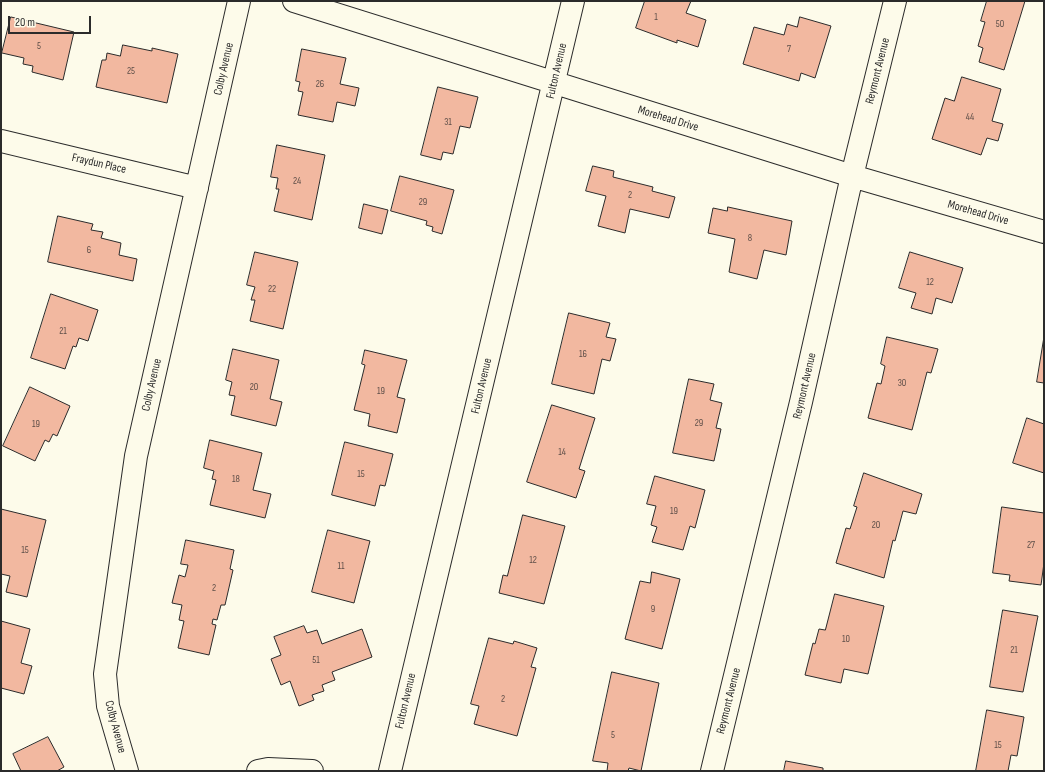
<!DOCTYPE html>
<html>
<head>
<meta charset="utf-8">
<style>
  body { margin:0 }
  #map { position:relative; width:1045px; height:772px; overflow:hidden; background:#fdfbea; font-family:"Sofia Sans Condensed",sans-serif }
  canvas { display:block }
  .frame { position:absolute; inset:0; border:2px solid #2b2b2b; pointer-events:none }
  .scale { position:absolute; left:8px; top:16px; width:83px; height:18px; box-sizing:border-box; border:2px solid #2b2b2b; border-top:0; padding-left:5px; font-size:12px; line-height:14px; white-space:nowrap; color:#2b2b2b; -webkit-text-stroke:3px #fdfbea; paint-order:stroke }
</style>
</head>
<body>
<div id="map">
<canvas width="1045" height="772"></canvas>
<div class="frame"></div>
<div class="scale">20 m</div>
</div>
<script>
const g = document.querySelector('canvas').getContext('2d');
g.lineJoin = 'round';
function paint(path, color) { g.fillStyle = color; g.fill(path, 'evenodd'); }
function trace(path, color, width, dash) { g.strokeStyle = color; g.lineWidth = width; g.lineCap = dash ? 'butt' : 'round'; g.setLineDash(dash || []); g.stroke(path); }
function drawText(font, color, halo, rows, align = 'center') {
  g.font = font + ' "Sofia Sans Condensed",sans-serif'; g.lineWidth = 3; g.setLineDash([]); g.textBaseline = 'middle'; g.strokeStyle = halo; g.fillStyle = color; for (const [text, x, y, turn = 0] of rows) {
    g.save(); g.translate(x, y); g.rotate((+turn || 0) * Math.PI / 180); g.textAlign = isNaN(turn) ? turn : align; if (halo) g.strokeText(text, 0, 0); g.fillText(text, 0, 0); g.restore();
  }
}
const building = new Path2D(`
  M645 1H691L686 13 706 20 698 47 677 40V43L636 28Z
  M987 1H1025L1004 70 979 62 983 48 978 46 985 22 981 21Z
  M11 17 74 32 63 80 32 72 33 66 23 64 24 58 2 53Z
  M800 17 831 26 815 78 801 73 799 81 743 64 754 27 784 35 787 24 797 27Z
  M123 45 152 51V48L178 54 167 103 96 87 102 60H106L107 53 120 56Z
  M302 49 346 58 340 84 359 88 355 106 337 102 333 122 298 115 303 92 298 91 300 82 296 81Z
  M962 77 1001 89 992 121 1003 124 998 141 987 138 981 155 932 139 945 98 954 101Z
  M438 87 478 97 470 128 460 126 453 154 443 152 441 160 421 155Z
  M277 145 325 155 312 220 274 211 279 189H276L278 178 271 177Z
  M593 166 614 171 613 177 653 187 652 191 675 197 669 218 630 209 625 233 598 226 606 196 586 191Z
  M400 176 454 190 442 234 432 231 433 227 426 225 427 221 391 211Z
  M364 204 388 210 382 234 359 228Z
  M728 207 792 221 786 255 764 250 757 279 729 272 735 239 708 233 713 208 727 211Z
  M58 216 93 224 91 230 103 232 101 238 121 243 119 255 137 259 133 281 48 262Z
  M255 252 298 262 283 329 250 321 255 300H251L255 287 247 285Z
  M910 252 963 268 952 303 936 298 932 314 911 308 916 293 899 288Z
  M51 294 98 310 88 341 79 338 76 347 73 346 65 369 31 358Z
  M569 313 610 323 606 337 616 339 610 361 602 359 594 394 552 384Z
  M887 337 938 349 931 373 927 372 912 430 868 418 877 383 881 384 885 366 881 364Z
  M1044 337V383L1037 382Z
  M233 349 279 360 270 399 282 402 276 426 231 415 235 396 229 395 232 382 226 380Z
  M365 350 407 360 397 397 405 399 397 433 368 426 370 414 354 410 365 365 362 364Z
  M689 379 714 384 710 400 722 403 716 428 721 429 714 461 673 453Z
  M30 387 70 406 57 436 53 434 49 442 45 440 35 461 3 446Z
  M552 405 595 418 579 469 585 471 576 498 527 482Z
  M1027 418 1044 424V473L1013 463Z
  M210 440 262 453 253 490 271 494 265 518 210 505 216 480 212 479 214 471 204 468Z
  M345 442 393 454 385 486 380 485 375 506 332 495Z
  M864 473 922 494 916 514 903 511 895 541 893 540 884 578 836 563 846 528 850 529 857 507 854 506Z
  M655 476 705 490 695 528 690 526 683 550 652 542 657 527 651 525 656 506 647 504Z
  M1002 507 1044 513V563L1041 585 1009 581 1010 575 993 573Z
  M1 509 46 520 27 597 6 592 10 576 1 574Z
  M523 515 565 526 544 604 499 593 503 575 507 576Z
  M328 530 370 541 354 603 312 592Z
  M186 540 234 550 230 569 233 570 225 605H221L217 620 213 619 212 624 216 625 209 655 178 648 184 621 179 620 182 605 172 603 179 575 185 577 188 565 181 564Z
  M652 572 680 579 662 649 625 639 640 581 650 583Z
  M835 594 884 606 868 674 844 669 841 683 805 675 813 643 815 644 819 629 825 630Z
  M1003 610 1038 616 1023 692 990 687Z
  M1 621 30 629 21 663 32 666 24 694 1 688Z
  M304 626 307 633 317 630 322 644 362 629 372 657 332 672 335 680 322 685 324 691 312 695 314 700 299 706 290 681 281 685 271 659 281 655 274 637Z
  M489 638 513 644 514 641 537 648 531 667 536 668 517 736 474 724 479 706 471 704Z
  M612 672 659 683 641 771 629 768 628 771H607L608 763 593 761Z
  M987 710 1024 717 1017 756 1011 755 1008 771H976Z
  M48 737 64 767 57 771H21L13 754Z
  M786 761 823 768V771H784Z`);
const minor = new Path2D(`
  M294 1 852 176 1044 232
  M1 141 197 188
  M127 771 108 706 105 674 136 456 239 1
  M258 771 268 769 312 771
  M390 771 573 1
  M712 771 801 402 852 176 895 1`);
const numberNames = [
  ["1",656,17],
  ["50",1000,24],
  ["5",39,46],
  ["7",789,49],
  ["25",131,71],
  ["26",320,84],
  ["44",970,117],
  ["31",448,122],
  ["24",297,181],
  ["2",630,195],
  ["29",423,202],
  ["8",750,238],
  ["6",89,250],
  ["12",930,282],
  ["22",272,289],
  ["21",63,331],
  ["16",583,354],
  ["30",902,383],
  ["20",254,387],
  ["19",381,391],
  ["29",699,423],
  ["19",36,424],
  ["14",562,452],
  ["15",361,474],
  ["18",236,479],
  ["19",674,511],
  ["20",876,525],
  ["27",1031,545],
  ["15",25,550],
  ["12",533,560],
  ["11",341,566],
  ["2",214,588],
  ["9",653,609],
  ["10",846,639],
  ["21",1014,650],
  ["51",316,660],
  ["2",503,699],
  ["5",613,735],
  ["15",998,745]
];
const streetNames = [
  ["Colby Avenue",224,69,-77],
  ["Fulton Avenue",557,71,-77],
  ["Reymont Avenue",878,71,-76],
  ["Morehead Drive",668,119,17],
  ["Fraydun Place",99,164,13],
  ["Morehead Drive",978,213,16],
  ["Colby Avenue",152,385,-77],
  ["Fulton Avenue",482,386,-77],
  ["Reymont Avenue",805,386,-77],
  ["Fulton Avenue",406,701,-77],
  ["Reymont Avenue",729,701,-76],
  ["Colby Avenue",115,727,75]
];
paint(building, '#f2b8a0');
trace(building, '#2b2b2b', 1);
trace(minor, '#2b2b2b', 24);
trace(minor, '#fdfbea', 22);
drawText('10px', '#5d4e48', null, numberNames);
drawText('12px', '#2b2b2b', '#fdfbea', streetNames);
</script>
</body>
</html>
